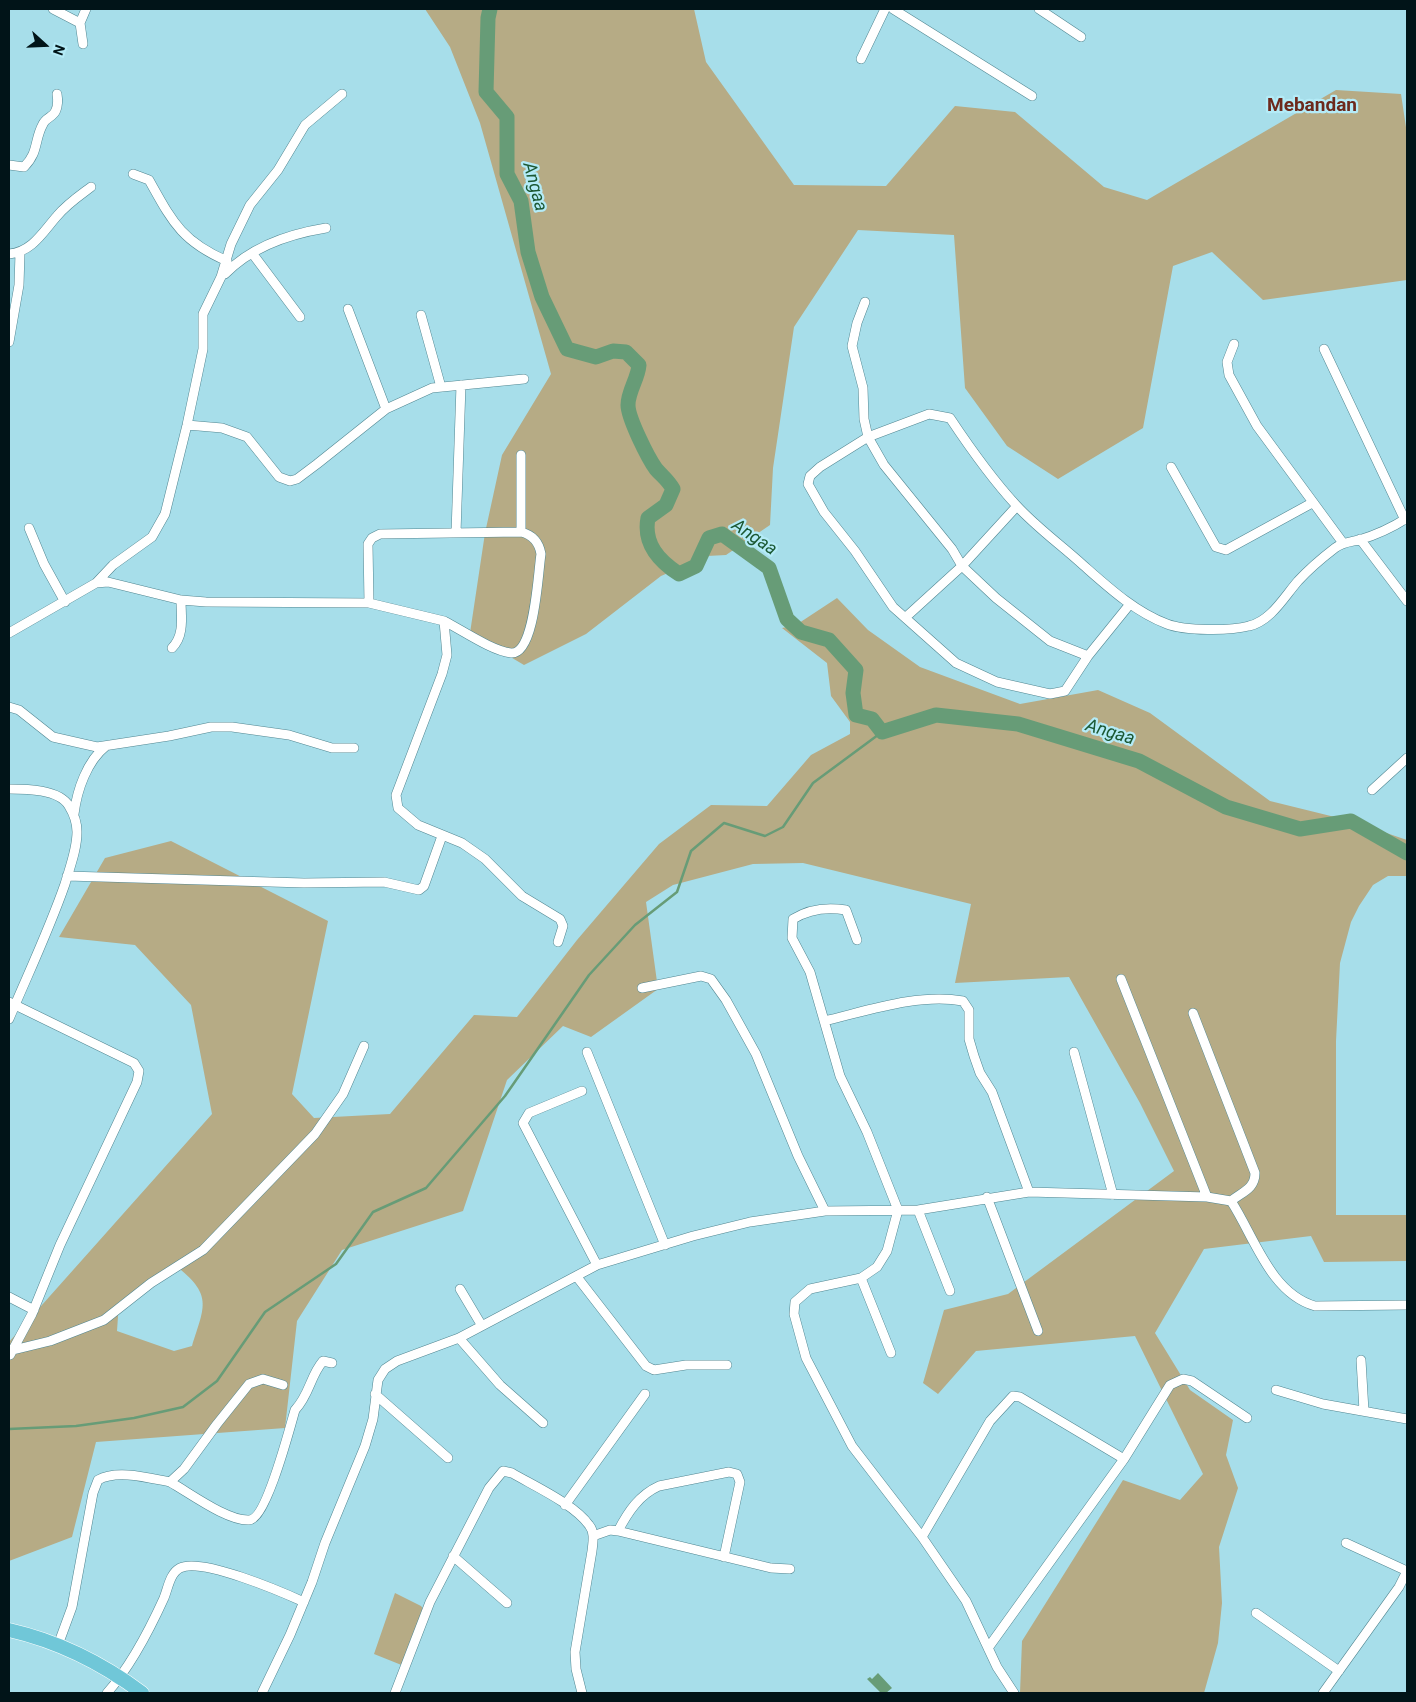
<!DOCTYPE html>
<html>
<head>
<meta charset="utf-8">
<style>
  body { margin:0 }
  #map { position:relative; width:1416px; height:1702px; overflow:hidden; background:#a7deea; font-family:Roboto,sans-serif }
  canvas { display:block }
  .frame { position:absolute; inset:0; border:10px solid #011418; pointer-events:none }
  .north { position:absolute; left:20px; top:20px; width:50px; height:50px; -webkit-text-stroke:4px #b4ebf7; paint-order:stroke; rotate:110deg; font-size:14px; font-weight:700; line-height:20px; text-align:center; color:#011418 }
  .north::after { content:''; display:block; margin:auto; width:18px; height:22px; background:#011418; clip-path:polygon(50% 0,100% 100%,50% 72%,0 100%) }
</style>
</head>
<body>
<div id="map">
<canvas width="1416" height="1702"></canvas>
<div class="frame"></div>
<div class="north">N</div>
</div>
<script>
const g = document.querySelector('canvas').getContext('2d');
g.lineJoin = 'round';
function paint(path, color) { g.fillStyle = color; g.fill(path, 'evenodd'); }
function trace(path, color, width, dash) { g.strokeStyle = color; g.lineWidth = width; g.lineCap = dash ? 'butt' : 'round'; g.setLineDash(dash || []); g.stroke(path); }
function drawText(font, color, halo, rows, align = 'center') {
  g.font = font + ' Roboto,sans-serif'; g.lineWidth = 4.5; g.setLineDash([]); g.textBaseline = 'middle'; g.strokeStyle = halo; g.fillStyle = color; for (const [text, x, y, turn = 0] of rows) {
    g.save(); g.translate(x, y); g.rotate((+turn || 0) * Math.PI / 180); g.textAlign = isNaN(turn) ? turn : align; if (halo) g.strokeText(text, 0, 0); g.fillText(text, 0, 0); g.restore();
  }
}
const green = new Path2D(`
  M425 9H694L706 62 794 185 886 186 955 106 1015 112 1104 187 1147 200 1336 90 1401 94 1407 134V280L1263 300 1212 252 1173 266 1143 428 1058 479 1007 446 965 388 954 235 858 230 794 327 773 468 770 525 726 555 707 556 661 576 586 634 524 665 470 633 485 533 502 455 551 374 480 123 450 47Z
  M837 598 868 630 920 667 1020 704 1098 690 1150 713 1270 801 1351 821 1407 840V876H1388L1373 885 1359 906 1351 922 1340 963 1336 1041V1215H1407V1261L1324 1262 1311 1236 1204 1249 1155 1333 1190 1390 1233 1420 1226 1455 1238 1488 1219 1547 1222 1603 1218 1643 1204 1693H1020L1022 1641 1123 1480 1180 1500 1203 1474 1135 1336 976 1351 938 1394 923 1383 944 1310 1008 1294 1174 1171 1140 1103 1069 977 955 983 971 904 803 863 753 864 673 885 646 902 658 989 591 1037 563 1026 507 1080 463 1211 342 1250 297 1321 285 1428 96 1442 72 1537 9 1561V1342L212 1114 191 1005 135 945 59 937 105 858 171 841 328 921 292 1094 314 1118 390 1114 474 1015 517 1017 577 940 659 844 711 805 767 806 811 755 850 734V722L831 696 827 663 782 628 796 625ZM175 1265C213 1295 205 1305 192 1346L174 1351 117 1331 119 1302Z
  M395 1593 421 1606 425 1611 404 1666 374 1654Z`);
const water = new Path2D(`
  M878 1673 892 1688 886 1693H881L867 1679 870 1677 872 1679Z`);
const stream = new Path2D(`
  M9 1429 76 1426 134 1418 183 1407 217 1381 265 1312 336 1264 373 1212 426 1188 505 1096 589 975 635 925 677 892 691 851 724 823 765 836 783 827 813 783 882 732`);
const river = new Path2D(`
  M490 9 488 18 486 92 507 117V174L521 201 528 252 542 297 567 349 596 357 613 351 626 352 639 365C638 379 628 391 628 405 628 418 648 458 656 469 662 476 668 480 673 489L666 505 648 518C643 544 659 561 679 574L696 566 709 538 722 534 769 568 787 619 801 632 829 640 856 670 853 693 856 715 872 719 882 732 936 715 1018 724 1139 761 1226 807 1300 829 1351 821 1407 853`);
const minor = new Path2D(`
  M53 9 80 23 83 44
  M893 9 1032 96
  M1039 9 1081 37
  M80 23 86 9
  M861 59 885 9
  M9 165 24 167C39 152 34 140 43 124 46 117 54 117 56 110 58 105 58 100 57 94
  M133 174 149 180C172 221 181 241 227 261
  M252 253 300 317
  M9 254C32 252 43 232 57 216 67 204 79 196 91 187
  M225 274C252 246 289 234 326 228
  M865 302 857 323 852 346 863 388 864 419 868 437 884 465 952 549 962 566 996 598 1050 641 1088 656
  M348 309 386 409
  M421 315 441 387
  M9 342 19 285 20 253
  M1234 344 1227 362 1229 375 1257 426 1343 543
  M1324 349 1405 520
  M187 425 222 428 247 437 279 477 290 481 297 479 317 464 386 409 432 388 524 379
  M521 455V532
  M1171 467 1216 547 1226 550 1312 503
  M29 528 44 564 65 602
  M456 533 461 385
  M1360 539 1407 601
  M96 583 108 582 181 600 206 602 369 603 444 621 447 655 442 674 396 795 398 808 418 825 462 843 485 859 522 896 560 919 563 926 558 942
  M369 603 368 544 372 538 380 534 521 532C533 535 539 542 541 554 538 572 535 655 511 653 492 651 462 630 444 621
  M1130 604 1088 656 1065 691 1050 694 997 682 956 663 893 607 855 551 824 512 808 484 810 476 820 467 868 437 929 414 950 418C970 448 991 478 1016 505 1036 527 1061 545 1083 565 1108 587 1135 612 1167 624 1185 631 1230 631 1249 626 1271 621 1284 597 1298 581 1309 569 1322 558 1335 548 1343 542 1350 542 1359 540 1376 535 1393 527 1407 518
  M906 617 962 566 1017 506
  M9 633 96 583 113 565 152 537 165 514 187 425 203 349V314L221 277 231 244 250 205 278 170 305 125 342 94
  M172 648C185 635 181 616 181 600
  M9 707 19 710 53 737 97 747 169 736 211 727H232L289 735 332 748H354
  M9 789C26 789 59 789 69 806 74 814 77 823 77 832 77 849 70 867 65 884 49 930 28 974 9 1019
  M1372 790 1407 758
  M74 814C77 790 87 761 106 746
  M67 876 304 883 384 882 419 890 424 886 442 836
  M857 940 846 910C828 907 809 909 793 919L792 938 810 972 840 1076 867 1132 898 1210 887 1251 877 1267 861 1278 810 1289 795 1302 794 1314 806 1358 852 1446 922 1537 966 1601 997 1667 1014 1693
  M1121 979 1207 1197
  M642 988 701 976 711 979 726 1000 756 1054 798 1156 825 1211
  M9 1002 134 1063 139 1071 137 1082 60 1245 32 1314 10 1355
  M1193 1013 1255 1173C1255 1189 1242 1192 1231 1201
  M824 1021C867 1011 918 993 963 1001L969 1010V1039L974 1056 980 1073 992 1092 1029 1192
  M587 1052 665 1245
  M1074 1052 1113 1195
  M582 1091 529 1113 523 1123 597 1265
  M987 1197 1038 1331
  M918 1210 950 1291
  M577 1277 646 1366 654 1370 686 1365H727
  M861 1278 891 1353
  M460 1289 482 1326
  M9 1297 34 1310
  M459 1338 500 1385 543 1423
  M9 1351 50 1341 104 1320 151 1283 203 1250 315 1134 343 1094 364 1046
  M1361 1360 1364 1411
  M1276 1390 1323 1404 1407 1419
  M375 1394 448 1458
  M170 1482C190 1493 227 1521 249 1520 266 1520 290 1427 295 1410 310 1394 310 1376 323 1361L332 1363
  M565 1505 645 1394
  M618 1531C628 1512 639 1495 659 1486L729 1472 737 1474 740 1482 724 1557
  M593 1536 610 1530 618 1531 771 1568 790 1569
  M922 1537 990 1421 1013 1396 1020 1397 1124 1459
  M1346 1543 1407 1571
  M453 1556 507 1603
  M1256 1613 1339 1671
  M58 1645 72 1607 93 1493 98 1480C117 1469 149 1478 170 1482L184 1469 217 1424 249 1384 263 1379 283 1385
  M988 1648 1124 1459 1170 1385 1183 1379 1192 1381 1247 1418
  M107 1693C131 1666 149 1631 164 1598 168 1588 170 1573 180 1568 201 1557 282 1592 304 1602
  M262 1693 290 1635 312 1582 325 1543 365 1446 373 1419 378 1380 385 1369 397 1361 459 1338 597 1265 693 1236 750 1222 825 1211 918 1210 1029 1192 1207 1197 1231 1201C1254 1236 1270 1293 1315 1306L1407 1305
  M395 1693 430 1602 489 1488 503 1471 512 1473C534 1486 574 1504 589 1525 595 1532 593 1542 592 1551L575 1652 576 1669 582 1693
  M1323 1693 1399 1587 1407 1571`);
const trunk = new Path2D(`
  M9 1630C57 1641 102 1663 142 1693`);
const waterNames = [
  ["Angaa",534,187,75],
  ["Angaa",754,538,34],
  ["Angaa",1110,733,17]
];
const quarterNames = [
  ["Mebandan",1312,106]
];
paint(green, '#b6ab85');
paint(water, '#679c77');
trace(stream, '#679c77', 2.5);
trace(river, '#679c77', 15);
trace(minor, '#518691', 10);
trace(trunk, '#fff', 15);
trace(minor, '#fff', 9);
trace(trunk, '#70c7d8', 14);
drawText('italic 18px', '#1b5833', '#b4ebf7', waterNames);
drawText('bold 19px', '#6d291c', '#b4ebf7', quarterNames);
</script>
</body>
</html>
